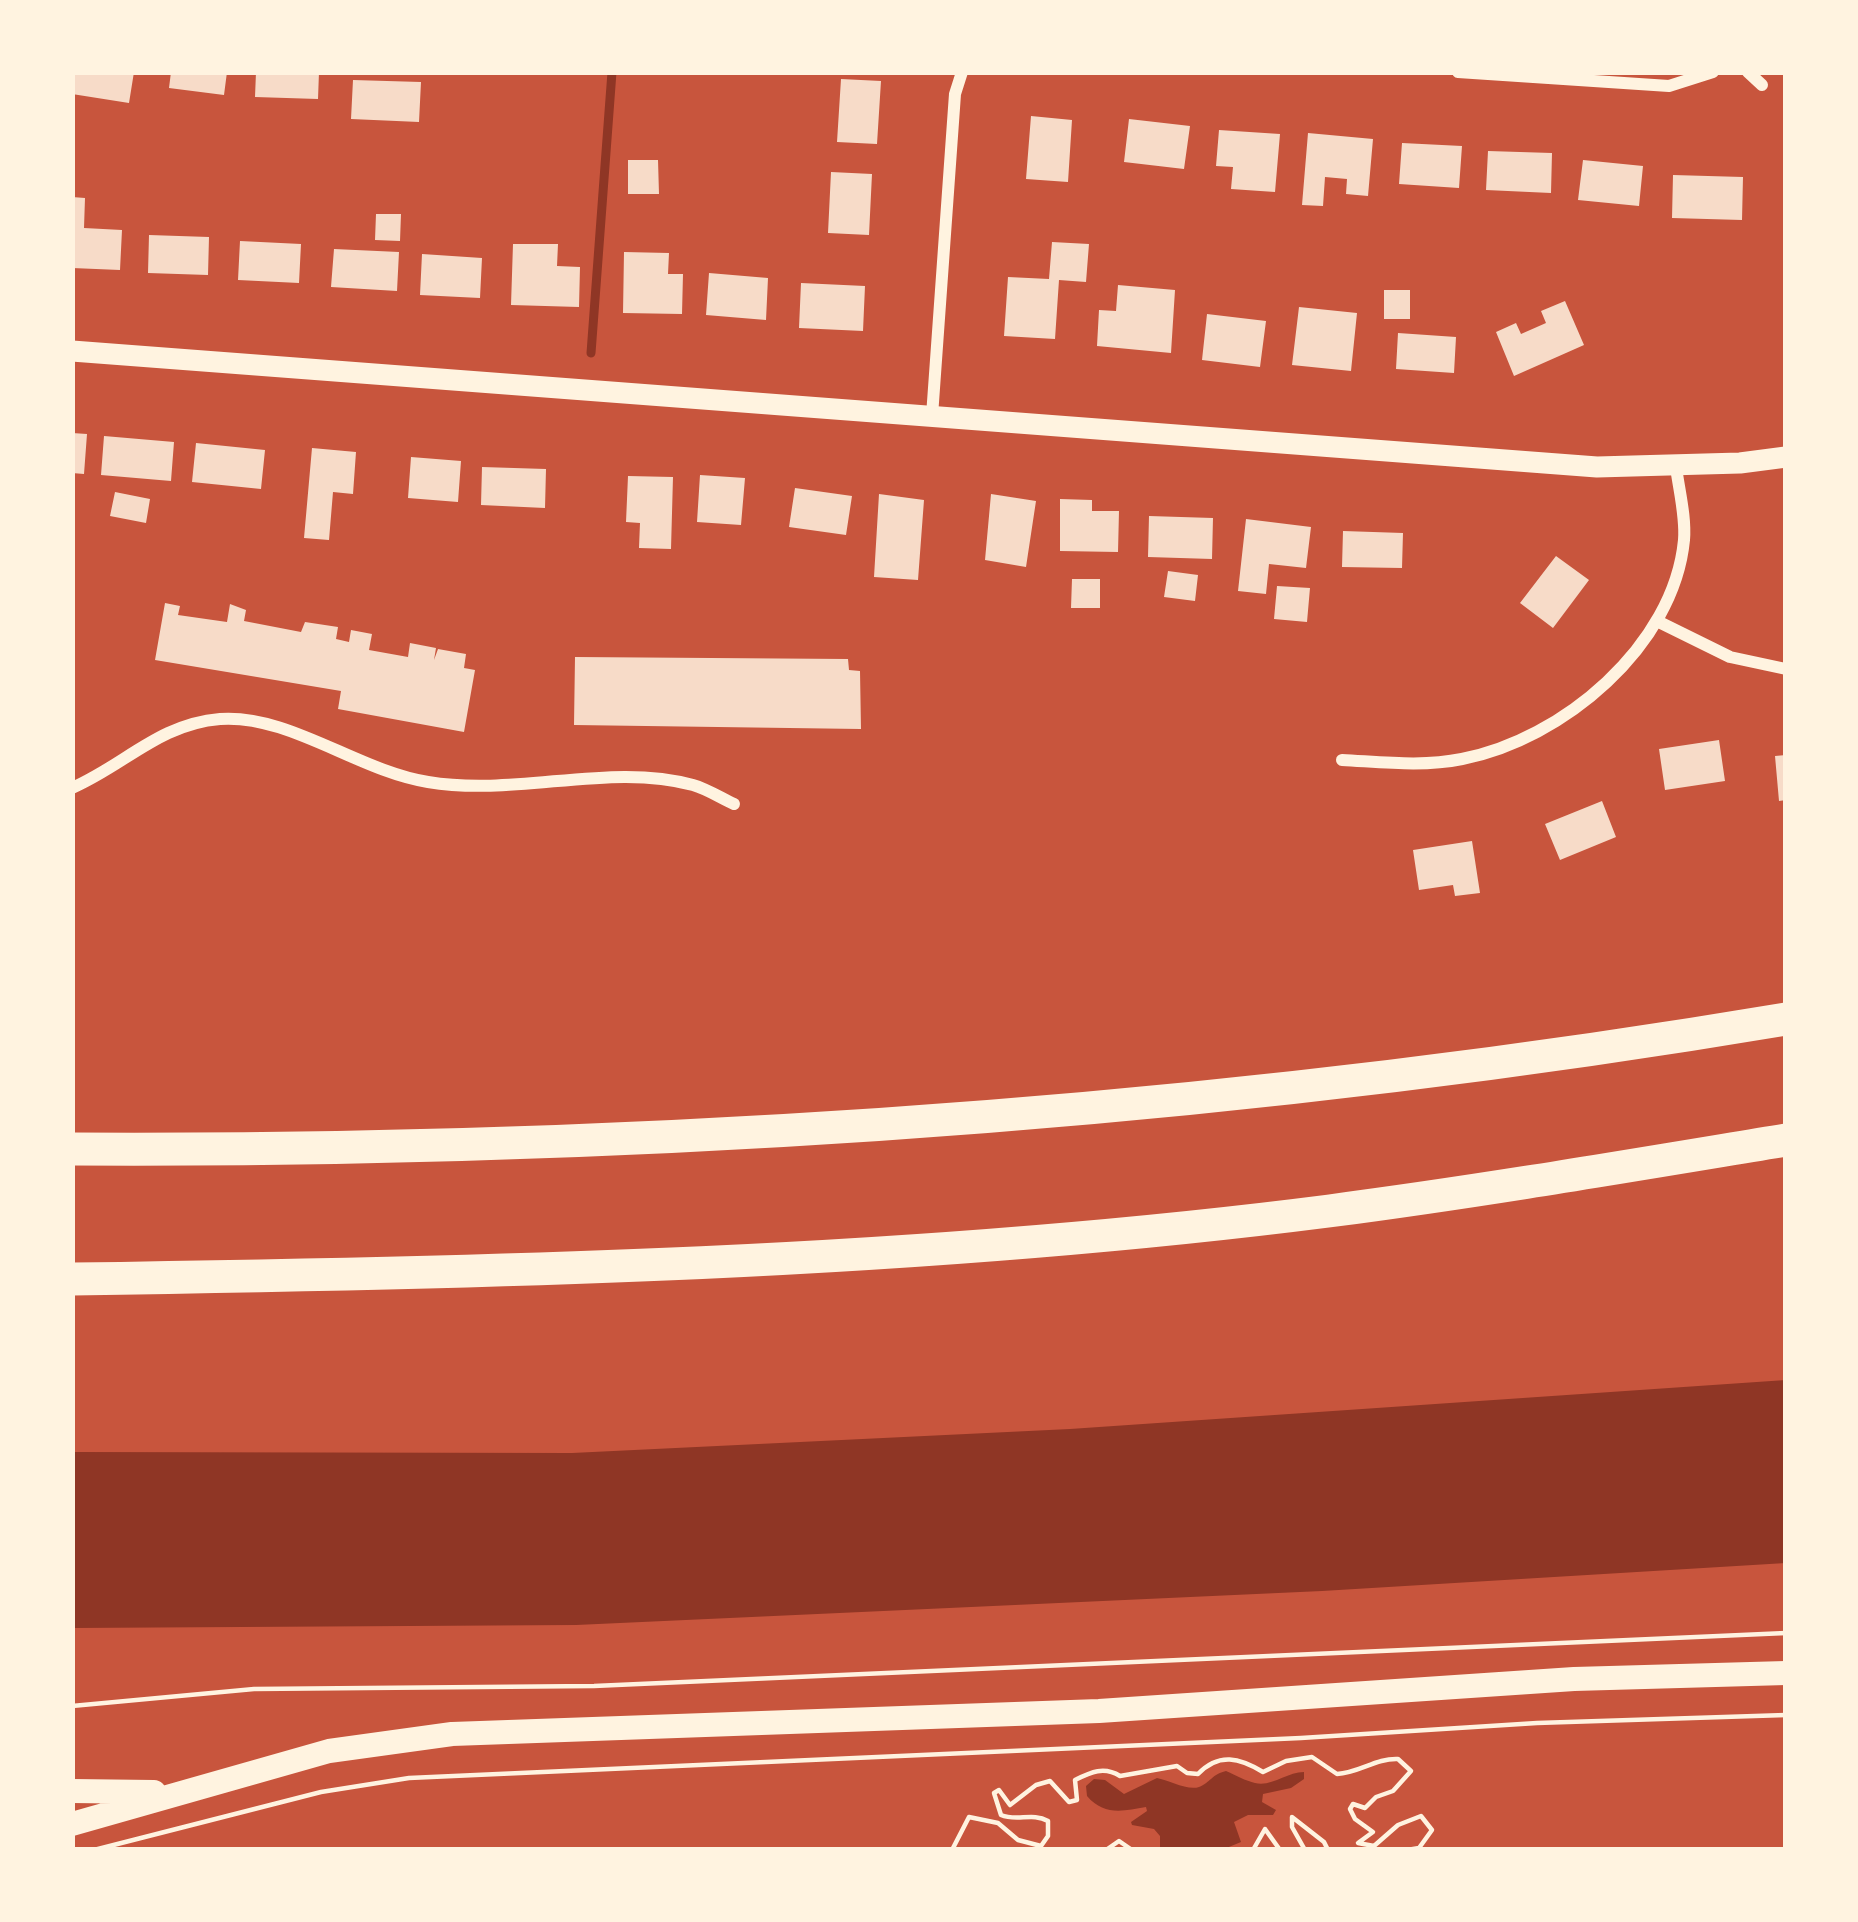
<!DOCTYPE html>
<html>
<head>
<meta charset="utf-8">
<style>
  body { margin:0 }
  #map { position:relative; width:1858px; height:1922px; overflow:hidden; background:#c8553d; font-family:"Work Sans",sans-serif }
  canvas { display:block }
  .frame { position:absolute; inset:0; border:75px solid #fff3e0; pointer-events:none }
</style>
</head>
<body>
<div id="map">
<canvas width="1858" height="1922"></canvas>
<div class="frame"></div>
</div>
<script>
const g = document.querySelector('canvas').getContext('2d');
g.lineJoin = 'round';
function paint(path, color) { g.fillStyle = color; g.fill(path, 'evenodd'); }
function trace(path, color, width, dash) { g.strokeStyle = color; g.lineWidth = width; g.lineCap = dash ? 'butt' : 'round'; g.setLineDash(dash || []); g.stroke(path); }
const water = new Path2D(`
  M1786 1380V1563L1322 1591 576 1625 72 1628V1452L572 1453 1070 1429Z
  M1226 1771C1235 1775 1246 1781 1255 1783 1272 1787 1287 1772 1304 1772V1779L1291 1788 1263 1794 1262 1802 1276 1810 1273 1815H1248L1234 1822 1241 1842 1224 1849 1160 1850V1836L1154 1829 1132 1825 1131 1822 1147 1811 1146 1807C1123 1811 1104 1816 1087 1796L1086 1786 1094 1779 1105 1780 1124 1794 1157 1778C1168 1780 1188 1791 1199 1787 1210 1783 1212 1774 1226 1771Z`);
const stream = new Path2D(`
  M591 353 612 72`);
const building = new Path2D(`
  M74 72H134L129 103 72 94Z
  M171 72H227L224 95 169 88Z
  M256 72H319L318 99 255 97Z
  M841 79 881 81 877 144 837 142Z
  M353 80 421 82 419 122 351 119Z
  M1031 116 1072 120 1068 182 1026 179Z
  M1129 119 1190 126 1184 169 1124 162Z
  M1219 130 1280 134 1275 192 1231 189 1233 167 1216 166Z
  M1308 133 1373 139 1368 196 1346 194 1347 179 1325 177 1323 206 1302 205Z
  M1402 143 1462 146 1459 188 1399 184Z
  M1488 151 1552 153 1551 193 1486 190Z
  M628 160H658L659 194H628Z
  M1583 160 1643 166 1639 206 1578 200Z
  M831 172 872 174 869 235 828 233Z
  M1673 175 1743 177 1742 220 1672 218Z
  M72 197 85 198 84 228 122 230 120 270 72 268Z
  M376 214H401L400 241 375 240Z
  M149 235 209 237 208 275 148 273Z
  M240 241 301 244 299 283 238 280Z
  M1052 242 1089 244 1086 282 1059 280 1055 339 1004 336 1008 277 1049 279Z
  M513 244H558L557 266 580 267 579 307 511 305Z
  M334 249 399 252 397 291 331 287Z
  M624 252 669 253 668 274H683L682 314 623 313Z
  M422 254 482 258 480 298 420 295Z
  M709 273 768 278 766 320 706 315Z
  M801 283 865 286 863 331 799 328Z
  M1118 285 1175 290 1171 353 1097 346 1099 310 1116 311Z
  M1384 290H1410V319H1384Z
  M1565 301 1584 345 1514 376 1496 332 1516 323 1521 334 1546 323 1541 311Z
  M1299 307 1357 313 1351 371 1292 365Z
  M1207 314 1266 321 1260 367 1202 360Z
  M1398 333 1456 337 1454 373 1396 369Z
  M72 433 87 434 84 474 72 473Z
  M104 436 174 442 171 481 101 475Z
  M196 443 265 450 261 489 192 482Z
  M312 448 356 452 353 494 333 492 329 540 304 538Z
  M411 457 461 461 458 502 408 498Z
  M482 467 546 469 545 508 481 505Z
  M700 475 745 478 741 525 697 522Z
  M628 476 673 477 671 549 639 548 640 523 626 522Z
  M795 488 852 496 846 535 789 527Z
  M115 492 150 499 146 523 110 516Z
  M879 494 924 500 918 580 874 577Z
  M991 494 1036 501 1026 567 985 560Z
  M1060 499 1092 500V511H1119L1118 552 1060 551Z
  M1149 516 1213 518 1212 559 1148 557Z
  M1246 519 1311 527 1306 568 1269 564 1266 594 1238 591Z
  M1343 531 1403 533 1402 568 1342 567Z
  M1556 556 1589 580 1553 628 1520 603Z
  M1168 571 1198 575 1195 601 1164 597Z
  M1072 579H1100V608H1071Z
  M1277 586 1310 588 1307 622 1274 619Z
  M165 603 180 606 178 615 227 622 230 604 246 610 244 621 301 632 305 622 338 627 336 639 349 642 351 630 372 634 369 650 408 657 410 643 436 648 434 660 438 649 466 654 464 668 475 670 464 732 338 709 341 691 155 660Z
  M575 657 848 659 849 670 860 671 861 729 574 725Z
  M1719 740 1725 781 1665 790 1659 749Z
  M1786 755V800L1779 801 1775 756Z
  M1602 801 1616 837 1560 860 1545 824Z
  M1472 841 1480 893 1455 896 1453 885 1419 890 1413 850Z`);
const path = new Path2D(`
  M72 1706 254 1689 594 1686 1786 1633
  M94 1850 321 1792 409 1778 1301 1738 1537 1723 1786 1715
  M952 1850 969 1817 998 1823 1018 1840 1041 1846 1048 1836V1821C1032 1812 1017 1822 1001 1815L994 1793 999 1790 1010 1805 1036 1785 1050 1781 1069 1802 1077 1800 1075 1780C1091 1772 1104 1766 1120 1776L1177 1766 1187 1773 1198 1774C1219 1752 1240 1758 1263 1772L1286 1761 1312 1757 1337 1774C1359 1773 1376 1758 1398 1759L1411 1771 1393 1791 1376 1797 1365 1808 1353 1804 1350 1809 1355 1819 1373 1832 1358 1843 1374 1846 1398 1825 1421 1816 1432 1830 1419 1848 1407 1850
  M1106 1850 1119 1841 1132 1850
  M1253 1850 1265 1829 1280 1850
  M1305 1850 1292 1827V1817L1324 1842 1328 1850`);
const minor = new Path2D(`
  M1458 72 1669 86 1713 72
  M1748 72 1762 85
  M932 416 955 94 962 72
  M1657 621 1730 657 1786 669
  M1342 760C1382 762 1423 767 1462 759 1562 740 1674 646 1684 540 1686 517 1679 490 1676 467
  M72 788C125 765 159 724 220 719 289 714 358 771 428 782 517 797 610 762 693 785 707 789 721 798 734 804`);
const tertiary = new Path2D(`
  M72 351 1597 467 1740 463 1786 457`);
const secondary = new Path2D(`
  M72 1791 154 1792
  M72 1824 329 1751 452 1734 1099 1711 1574 1679 1786 1673`);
const motorway = new Path2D(`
  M72 1149C645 1152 1221 1114 1786 1019
  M72 1279C489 1273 915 1264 1329 1211 1482 1191 1634 1165 1786 1140`);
paint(water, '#8f3625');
trace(stream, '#8f3625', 9);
paint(building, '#f7dbc8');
trace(path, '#fff3e0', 4.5);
trace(minor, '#fff3e0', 12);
trace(tertiary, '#fff3e0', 21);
trace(secondary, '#fff3e0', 24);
trace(motorway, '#fff3e0', 33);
</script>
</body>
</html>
